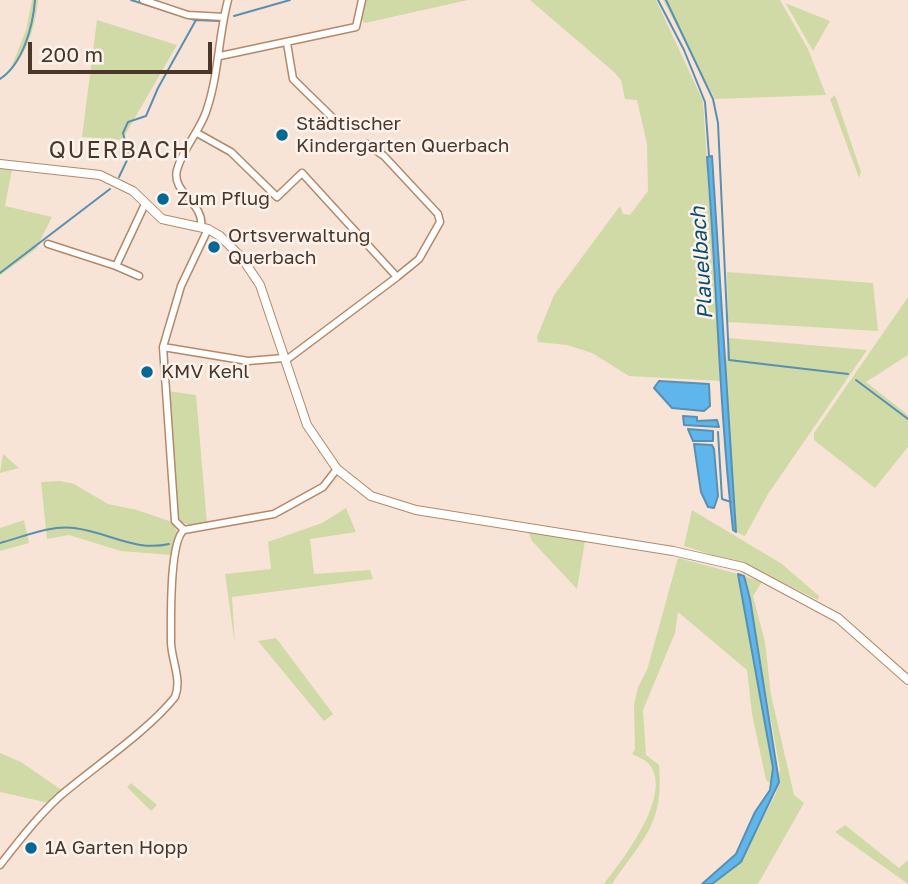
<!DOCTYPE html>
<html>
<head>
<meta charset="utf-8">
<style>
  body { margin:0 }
  #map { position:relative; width:908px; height:884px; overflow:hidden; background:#f8e4d6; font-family:"Golos Text",sans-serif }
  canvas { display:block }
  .scale { position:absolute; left:28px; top:42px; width:184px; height:32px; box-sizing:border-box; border:4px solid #4b3729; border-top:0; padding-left:9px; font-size:21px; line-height:24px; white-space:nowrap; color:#4b3729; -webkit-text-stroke:5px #fef3ec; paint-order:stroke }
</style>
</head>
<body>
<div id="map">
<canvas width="908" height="884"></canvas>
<div class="scale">200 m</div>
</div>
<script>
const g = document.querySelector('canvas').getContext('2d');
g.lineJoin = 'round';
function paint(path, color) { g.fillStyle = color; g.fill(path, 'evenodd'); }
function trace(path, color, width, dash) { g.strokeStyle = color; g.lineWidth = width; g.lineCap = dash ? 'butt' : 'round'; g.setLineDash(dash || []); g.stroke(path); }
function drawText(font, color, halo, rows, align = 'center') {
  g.font = font + ' "Golos Text",sans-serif'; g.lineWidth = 5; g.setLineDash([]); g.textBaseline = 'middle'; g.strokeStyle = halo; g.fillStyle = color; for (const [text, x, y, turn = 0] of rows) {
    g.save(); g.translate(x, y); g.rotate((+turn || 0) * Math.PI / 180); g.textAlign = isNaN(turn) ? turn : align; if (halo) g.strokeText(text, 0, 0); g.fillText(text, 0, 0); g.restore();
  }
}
const green = new Path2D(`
  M32 0H38C36 22 28 54 11 68L26 30Z
  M365 0H468L365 23 361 19Z
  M530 0H656L703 101 721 381 629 376 592 353 567 345 538 342 537 337 554 295 620 206 623 214 630 215 648 191 647 144 637 100 625 99 621 80 614 72Z
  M663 0H780L808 49 826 95 715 99Z
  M785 3 830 21 813 51 786 4Z
  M97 20 177 45 122 140 82 137Z
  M835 95 861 172 859 178 830 99Z
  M0 169H12L5 206 52 217 36 249 0 275Z
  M727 272 873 283 878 331 728 322Z
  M908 297V355L866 382 908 415V447L875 488 814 440V433Z
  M729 338 867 350 768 494 745 536 736 532 725 370Z
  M168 391 196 395 207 524C195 525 185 528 178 517Z
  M3 454 19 468 0 473Z
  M60 481 74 484 108 504 137 510 172 522 177 532 171 555 121 551 69 535 47 539 41 482Z
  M346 508 356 532 310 539 314 574 370 570 373 579 232 597 235 645 225 574 271 569 268 542 322 523Z
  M692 510 782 564 819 596 818 600 753 568 684 546Z
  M24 520 29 543 0 551V528Z
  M528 531 585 541 577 589 532 541Z
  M678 558 738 574 773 768 771 784 766 780 752 714 747 670 678 612 675 633 643 710 646 755 659 765C664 825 643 838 612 884H604C622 860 677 791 647 762 644 759 636 756 632 754L635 749 634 705 638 687 647 670Z
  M744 576 762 582 753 596 765 642 771 695 794 795 804 803 758 884H712L741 862 776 793 780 769Z
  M276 638 333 714 324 721 258 641Z
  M0 753 21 762 63 791 49 803 0 792Z
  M131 783 157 805 151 811 127 787Z
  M845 825 899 868 908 860V884L835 832Z`);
const water = new Path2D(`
  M712 156 736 532 733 530C719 406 717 281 707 157Z
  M659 381 709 384 710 406 704 411 672 408 654 388Z
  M683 416 697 417V421L717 420 719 427 684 425Z
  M688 429 713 431V441H693Z
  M694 444 712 445 714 449 718 496 714 508 708 507 701 492Z
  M738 574 744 576 750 599 779 782 741 862 712 884H702L736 854 755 812 770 790 773 768Z`);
const stream = new Path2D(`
  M131 0 195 20
  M658 0 684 50 705 102 709 156
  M666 0 713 99 718 123 729 360 848 374
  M234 16 290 0
  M0 79C23 64 33 26 35 0
  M119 177 129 156 123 133 128 122 146 116 158 88 196 20 218 21
  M0 273 110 189
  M856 380 908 419
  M718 432 722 499 731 502
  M0 543C23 537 50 525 74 528 108 532 135 552 169 544`);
const minor = new Path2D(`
  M143 0 188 15 224 17
  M287 43 293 79 340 125
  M220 56 356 27 362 0
  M197 133 231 152 277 197 302 173 397 277 285 361
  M367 144 384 156 438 214 440 222 419 259 397 277
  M201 227C205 203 171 193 177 170 182 150 199 132 206 112 219 75 218 37 228 0
  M48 244 116 266 145 204
  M116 266 139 276
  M163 347 248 361 284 358
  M184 530 175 521 163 347 181 286 208 229
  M184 530 274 514 323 487 337 469
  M0 865C18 842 38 816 60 796 94 767 148 731 175 697 182 680 172 662 171 643 171 621 169 542 184 530`);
const tertiary = new Path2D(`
  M0 164 100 175 133 191 162 219 208 229 220 236 242 258 260 285 307 425 337 469 371 496 416 510 673 551 743 567 838 618 908 680`);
const markers = [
  [282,135,7,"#026997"],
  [163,199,7,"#026997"],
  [214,247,7,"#026997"],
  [147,372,7,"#026997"],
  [31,848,7,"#026997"]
];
const poiNames = [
  ["Städtischer",296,124],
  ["Kindergarten Querbach",296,146],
  ["Zum Pflug",177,199],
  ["Ortsverwaltung",228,236],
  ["Querbach",228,258],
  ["KMV Kehl",161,372],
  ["1A Garten Hopp",45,848]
];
const waterNames = [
  ["Plauelbach",702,263,-94]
];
const quarterNames = [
  ["QUERBACH",120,151]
];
paint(green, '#cfdaa6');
paint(water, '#5fb6ec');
trace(water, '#5990b2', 2);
trace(stream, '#5990b2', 2);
trace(minor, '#b68867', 9);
trace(tertiary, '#b68867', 10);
trace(minor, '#fff', 6);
trace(tertiary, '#fff', 8);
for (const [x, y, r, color] of markers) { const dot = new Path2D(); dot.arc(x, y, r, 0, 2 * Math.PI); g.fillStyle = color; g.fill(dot); trace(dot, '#fef3ec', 2.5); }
drawText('19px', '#4b3729', '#fef3ec', poiNames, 'left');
drawText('italic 21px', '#064f72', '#fef3ec', waterNames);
g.letterSpacing = '2px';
drawText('23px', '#4b3729', '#fef3ec', quarterNames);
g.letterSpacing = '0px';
</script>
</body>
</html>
